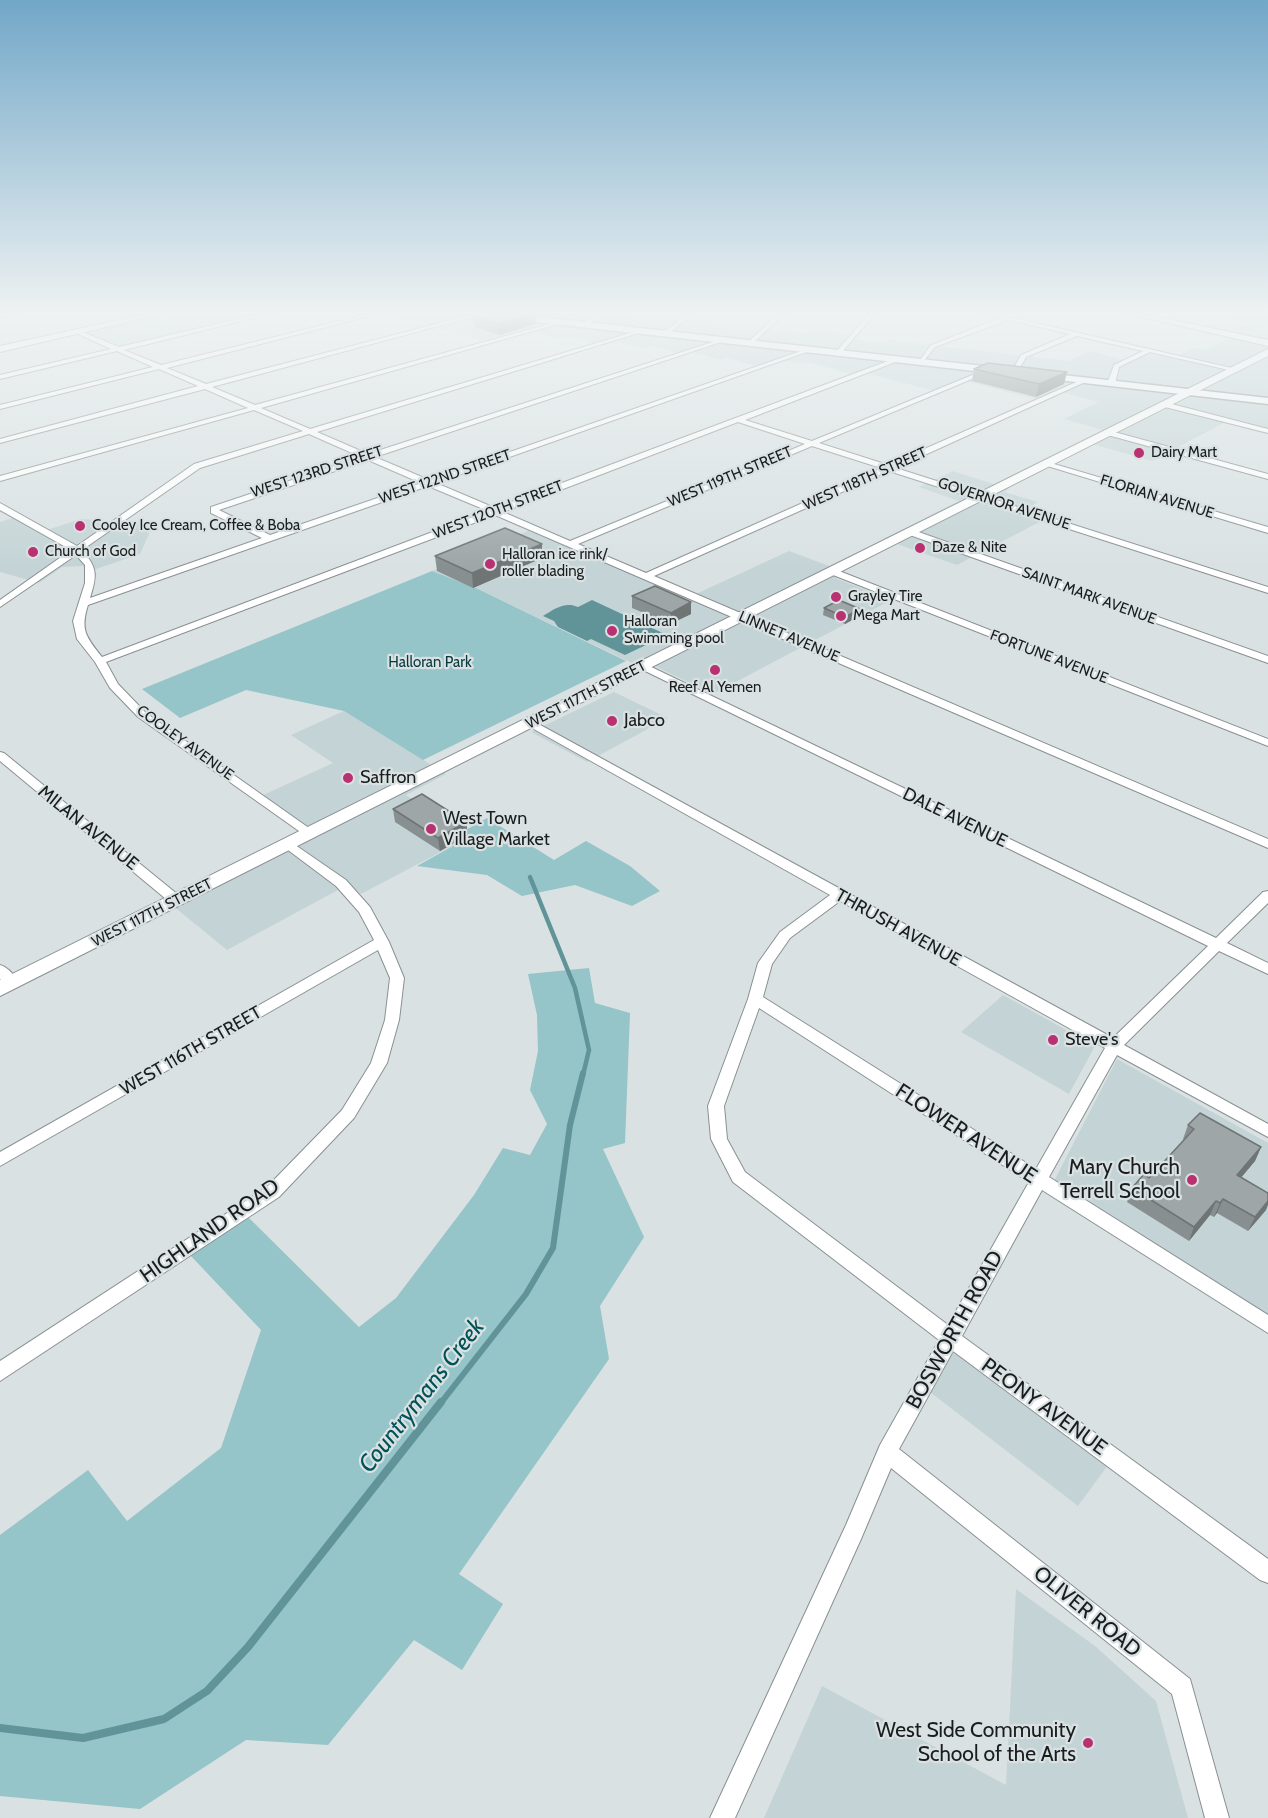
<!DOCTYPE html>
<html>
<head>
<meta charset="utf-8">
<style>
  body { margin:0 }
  canvas { display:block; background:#d9e1e2 }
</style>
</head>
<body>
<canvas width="1268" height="1818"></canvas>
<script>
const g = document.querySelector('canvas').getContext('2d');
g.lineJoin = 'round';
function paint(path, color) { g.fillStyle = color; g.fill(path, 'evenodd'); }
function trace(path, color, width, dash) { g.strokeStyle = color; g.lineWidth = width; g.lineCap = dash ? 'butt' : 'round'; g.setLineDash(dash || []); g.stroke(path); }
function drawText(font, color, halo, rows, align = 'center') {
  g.font = font + ' Cabin,sans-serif'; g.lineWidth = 4.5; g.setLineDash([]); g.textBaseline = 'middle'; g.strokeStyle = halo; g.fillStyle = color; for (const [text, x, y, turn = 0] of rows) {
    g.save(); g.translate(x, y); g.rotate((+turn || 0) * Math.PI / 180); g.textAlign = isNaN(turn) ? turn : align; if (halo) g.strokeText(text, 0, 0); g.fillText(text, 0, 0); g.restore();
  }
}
const built = new Path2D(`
  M114 313H236L249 317 121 347 84 331 132 319Z
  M382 313H609L807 334 810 330 847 334 844 338 886 343 888 340 1068 361 1090 351 1128 361 1150 351 1174 357 1194 348 1205 350 1233 337 1223 334 1250 323 1228 317 1239 313 1268 314V430L1229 420 1152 461 1089 443 1110 432 1064 419 1099 402 1061 392 1042 401 965 381 938 392 867 373 858 376 809 362 779 361 761 367 727 358 720 360 692 352 685 355 654 346 643 349 614 340 599 345 569 336 558 339 531 331 490 343 414 319 407 320Z
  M953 471 1009 489 1004 492 1038 502 1025 509 1049 517 957 565 883 539 959 501 919 487Z
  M22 515 47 530 81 519 153 525 140 554 87 572 83 566 62 567 39 583 0 572V522Z
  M537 527 696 594 789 551 845 572 835 578 891 600 713 694 642 660 634 664 478 589 432 571Z
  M614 692 668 718 587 762 531 732Z
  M344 711 446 774 406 795 471 836 361 894 349 884 227 950 167 901 309 829 261 796 333 763 291 735Z
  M1003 995 1095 1046 1069 1094 961 1032Z
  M1117 1059 1268 1143V1316L1054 1181Z
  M954 1347 1108 1465 1078 1506 930 1392Z
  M1016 1589 1095 1646 1156 1701 1188 1818H764L822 1686 1006 1785Z`);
const green = new Path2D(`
  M432 571 478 589 626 661 423 760 344 711 246 690 180 718 142 689Z
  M487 818 554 860 586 841 630 866 660 891 632 906 575 885 522 896 487 875 417 866 471 836 464 831Z
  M589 968 595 1003 630 1013 625 1143 603 1149 644 1237 600 1306 609 1359 459 1574 503 1604 462 1670 414 1640 328 1745 246 1740 140 1809 0 1796V1535L88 1470 127 1521 221 1448 261 1330 190 1255 247 1216 359 1327 396 1298 474 1195 503 1148 530 1155 547 1124 530 1090 538 1051 537 1015 528 974Z`);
const water = new Path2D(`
  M592 600 667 635 625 655 591 639 587 641 558 627 554 621 543 616C554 609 565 601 578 607Z`);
const streamFar2 = new Path2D(`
  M530 877 575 988 589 1050 583 1075`);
const streamFar1 = new Path2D(`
  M440 1404 526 1294 553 1248 570 1125 583 1073`);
const stream = new Path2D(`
  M0 1728 83 1738 164 1719 207 1691 248 1647 441 1402`);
const street = new Path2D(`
  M7 313H18L0 318V314Z
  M264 313H274L124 350 161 365 372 313H381L167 368 206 384 478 313H487L212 387 255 405 560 321 565 322 261 408 310 429 640 330 645 331 317 432 368 454 722 339 727 340 375 457 429 480 807 349 812 350 436 483 495 508 896 358 898 361 745 420 812 441 987 369H991V371L819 443 888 465 1081 380H1085V382L896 468 1268 587V593L889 471 654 576 1268 839V848L495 515 106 662 118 684 146 713 316 833 310 837 306 836 138 717 110 688 95 662 77 639 73 621 85 583V565L76 555 0 607V600L71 550 0 510V503L77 546 194 464 303 431 254 410 0 481V476L248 408 205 389 0 443V439L198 386 159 369 0 409V405L153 367 117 351 0 379V375L111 349 76 333 78 330 119 347ZM738 422 805 444 570 541 503 512ZM309 434 361 457 211 507V513L262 538 90 598C97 576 98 568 82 550L200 468ZM812 446 881 468 646 573 578 544ZM368 460 421 483 270 535 219 510ZM428 486 488 511 102 657C86 637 80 630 88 605Z
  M596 313H603L587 325H583V323Z
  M688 313H694L668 334H664V332Z
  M779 313H785L752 344H748V342Z
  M870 313H876L840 354H836V352Z
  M982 313H992L1236 369 1233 371 1150 352 1119 367 1115 384 1111 386 1107 384 1114 365 1143 351 1077 336 1026 357 1017 373 1014 375 1011 373 1021 355 1070 334 1008 320 935 347 922 363H918L931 345 1000 318Z
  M1164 402 1268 429V433L1161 406V402Z
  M1107 430 1268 474V479L1104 434 1103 432Z
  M1044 461 1268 527V533L1044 465Z
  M907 530H913L1268 656V663L907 534Z
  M828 569H834L1268 739V746L828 573Z
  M643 663 1216 938 1263 892 1268 891V903L1227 943 1268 963V974L1219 951 1124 1045 1268 1124V1137L1117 1055 1049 1177 1268 1315V1333L1042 1190 962 1336 1268 1559V1583L1260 1580 953 1351 899 1449 1190 1679 1229 1818H1205L1172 1694 891 1468 861 1539 735 1818H710L846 1525 880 1445 939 1340 733 1182 711 1139 708 1106 748 999 758 963 780 932 830 895 523 723 525 721H533L1113 1038 1208 946 639 668 638 666ZM840 901 1105 1048 1036 1169 763 997 772 964 790 938ZM759 1008 1029 1182 948 1325 745 1172 727 1139 724 1106Z
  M0 752 4 753 182 898 184 901 182 904H172L0 761Z
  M288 840 346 880 370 907 389 942 404 978 399 1020 387 1063 354 1118 279 1197 0 1381V1361L267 1187 342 1110 371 1063 385 1020 390 978 378 950 0 1166V1152L374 940 359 912 336 886 284 847 282 844 284 841Z
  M0 965C8 967 15 976 19 983L17 986H7L0 979Z`);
const secondary = new Path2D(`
  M151 313H166L0 352V346Z
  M1125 313H1140L1268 340V346Z
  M1268 349V356L0 996V980Z`);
const primary = new Path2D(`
  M476 313H504L1002 368 1007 371 1002 374 481 316Z
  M1036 372 1268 398V404L1032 377 1031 375Z`);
const wall = new Path2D(`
  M473 316 536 324 499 335 474 327Z
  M974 369 1064 384 1036 397 972 381Z
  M542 544V558L473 588 437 571 435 556Z
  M632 596 691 614 670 624 632 608Z
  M824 608 859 616 845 624 823 615Z
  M393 809 466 822 468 835 440 851 395 822Z
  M1188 1125 1261 1147 1255 1161 1241 1178 1266 1210 1248 1231 1217 1213 1214 1217 1210 1215 1189 1241 1127 1202 1132 1188 1149 1178 1184 1140 1183 1139Z`);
const shadedWall = new Path2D(`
  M535 313 536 324 499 335 498 324Z
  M1067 372 1064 384 1036 397 1039 384Z
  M542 544V558L473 588 472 573Z
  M691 602V614L670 624 671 613Z
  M860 609 859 616 845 624V617Z
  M466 822 468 835 440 851 438 838Z
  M1261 1147 1255 1161 1231 1189 1237 1175Z
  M1223 1199 1217 1213 1214 1217 1220 1203Z
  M1216 1201 1210 1215 1189 1241 1194 1227Z
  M1268 1201V1205L1266 1210 1248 1231 1255 1217Z`);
const building = new Path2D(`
  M483 313H535L498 324 473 316Z
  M988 363 1067 372 1039 384 974 369Z
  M505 528 542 544 472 573 435 556Z
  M655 586 691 602 671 613 632 596Z
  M839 600 860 609 845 617 824 608Z
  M422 794 466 822 438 838 393 809Z
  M1200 1113 1261 1147 1237 1175 1268 1193V1201L1255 1217 1223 1199 1220 1203 1216 1201 1194 1227 1132 1188 1144 1174 1149 1178 1194 1129 1188 1125Z`);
const markers = [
  [1139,453,6,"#b93170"],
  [80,526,6,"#b93170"],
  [920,548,6,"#b93170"],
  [33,552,6,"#b93170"],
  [490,564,6,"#b93170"],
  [836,597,6,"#b93170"],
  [841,616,6,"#b93170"],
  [612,631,6,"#b93170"],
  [715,670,6,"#b93170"],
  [612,721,6,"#b93170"],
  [348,778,6,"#b93170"],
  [431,829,6,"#b93170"],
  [1053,1040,6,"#b93170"],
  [1192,1180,6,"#b93170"],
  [1088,1743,6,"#b93170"]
];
const farPoinames = [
  ["Dairy Mart",1151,453],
  ["Cooley Ice Cream, Coffee & Boba",92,526],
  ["Daze & Nite",932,548],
  ["Church of God",45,552],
  ["Halloran ice rink/",502,555],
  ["roller blading",502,572],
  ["Grayley Tire",848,597],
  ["Mega Mart",853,616],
  ["Halloran",624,622],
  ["Swimming pool",624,639],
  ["Reef Al Yemen",715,688,"center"]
];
const farStreetnames = [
  ["WEST 123RD STREET",317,472,-18],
  ["WEST 122ND STREET",445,477,-19],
  ["WEST 119TH STREET",730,477,-23],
  ["WEST 118TH STREET",865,479,-24],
  ["FLORIAN AVENUE",1157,497,17],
  ["GOVERNOR AVENUE",1004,504,18],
  ["WEST 120TH STREET",498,510,-21],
  ["SAINT MARK AVENUE",1089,596,20],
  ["LINNET AVENUE",789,637,23],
  ["FORTUNE AVENUE",1049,657,21],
  ["WEST 117TH STREET",586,695,-27],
  ["COOLEY AVENUE",185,743,36],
  ["WEST 117TH STREET",152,913,-27]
];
const farParknames = [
  ["Halloran Park",430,663]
];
const poiNames = [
  ["Jabco",624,721],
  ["Saffron",360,778],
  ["West Town",443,819],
  ["Village Market",443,840],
  ["Steve's",1065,1040]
];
const streetNames = [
  ["DALE AVENUE",955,818,26],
  ["MILAN AVENUE",88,828,39],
  ["THRUSH AVENUE",898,928,29],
  ["WEST 116TH STREET",191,1051,-30]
];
const nearStreetnames = [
  ["FLOWER AVENUE",966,1134,33],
  ["HIGHLAND ROAD",210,1231,-35],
  ["BOSWORTH ROAD",955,1330,-61],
  ["PEONY AVENUE",1044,1407,36],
  ["OLIVER ROAD",1087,1612,39]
];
const nearPoinames = [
  ["Mary Church",1180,1168],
  ["Terrell School",1180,1192],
  ["West Side Community",1076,1731],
  ["School of the Arts",1076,1755]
];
const nearWaternames = [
  ["Countrymans Creek",422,1396,-52]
];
paint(built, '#c4d4d6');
paint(green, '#95c4c9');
paint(water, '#619499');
trace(streamFar2, '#619499', 4.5);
trace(streamFar1, '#619499', 6);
trace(stream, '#619499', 8);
trace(street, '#899091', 2);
trace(secondary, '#899091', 2);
trace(primary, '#899091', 3);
paint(street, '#fff');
paint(secondary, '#fff');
paint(primary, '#fff');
paint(wall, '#888f90');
paint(shadedWall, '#6f7475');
paint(building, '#9ea6a7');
trace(building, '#6f7475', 1.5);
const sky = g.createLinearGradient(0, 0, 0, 567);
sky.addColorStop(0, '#72a7c8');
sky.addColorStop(0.55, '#eef2f2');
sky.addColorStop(1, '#eef2f200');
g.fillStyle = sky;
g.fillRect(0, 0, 1268, 567);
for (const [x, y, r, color] of markers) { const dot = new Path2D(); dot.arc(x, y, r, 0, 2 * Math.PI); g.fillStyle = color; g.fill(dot); trace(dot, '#d9e1e2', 2); }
drawText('15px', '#1a1d1d', '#d9e1e2', farPoinames, 'left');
drawText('15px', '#1a1d1d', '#d9e1e2', farStreetnames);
drawText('15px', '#05393d', '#d9e1e2', farParknames);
drawText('18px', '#1a1d1d', '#d9e1e2', poiNames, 'left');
drawText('18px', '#1a1d1d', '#d9e1e2', streetNames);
drawText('21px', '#1a1d1d', '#d9e1e2', nearStreetnames);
drawText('21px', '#1a1d1d', '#d9e1e2', nearPoinames, 'right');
drawText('italic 24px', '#005258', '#d9e1e2', nearWaternames);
</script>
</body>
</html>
